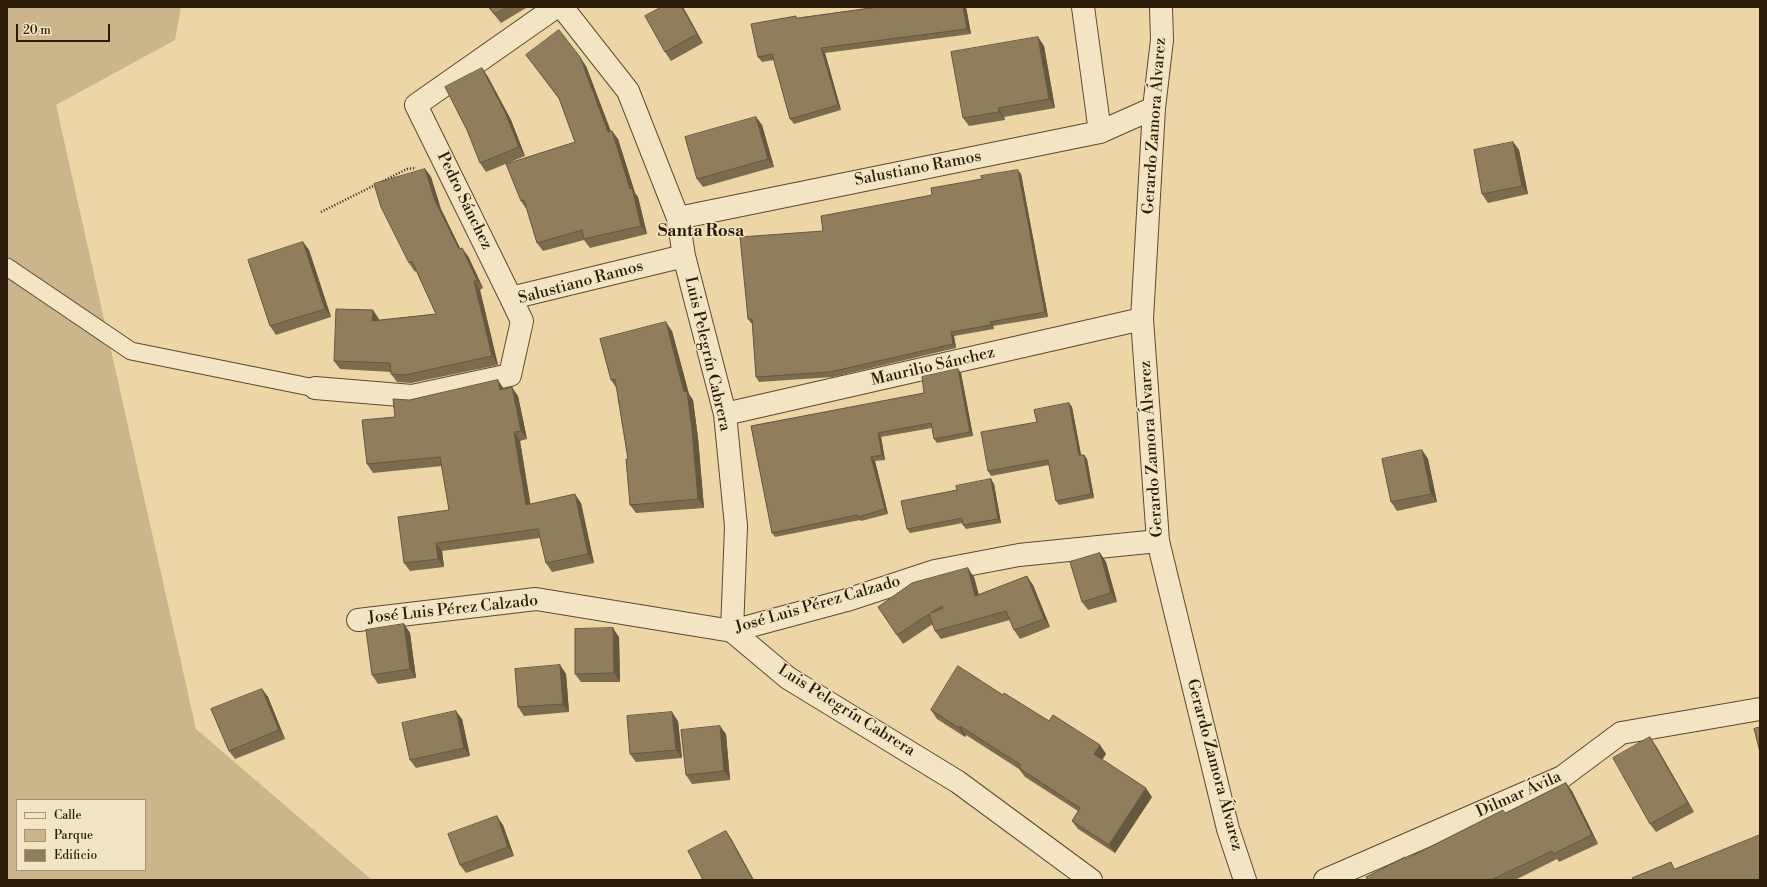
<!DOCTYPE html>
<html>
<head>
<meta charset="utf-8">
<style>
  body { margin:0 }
  #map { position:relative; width:1767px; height:887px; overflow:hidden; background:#ecd6a5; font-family:"Libre Bodoni",serif }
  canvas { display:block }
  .frame { position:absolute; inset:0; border:8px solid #2b1c0a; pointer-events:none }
  .legend { position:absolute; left:16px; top:799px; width:130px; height:72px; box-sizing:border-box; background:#f3e4c4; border:1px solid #a3947a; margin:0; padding:5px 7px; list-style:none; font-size:12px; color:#2b1c0a }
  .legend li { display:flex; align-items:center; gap:8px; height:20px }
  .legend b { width:20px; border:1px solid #a3947a }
  .scale { position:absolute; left:16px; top:24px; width:94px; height:18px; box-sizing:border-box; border:2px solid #2b1c0a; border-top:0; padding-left:5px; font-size:12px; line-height:14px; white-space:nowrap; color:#2b1c0a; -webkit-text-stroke:3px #f3e4c4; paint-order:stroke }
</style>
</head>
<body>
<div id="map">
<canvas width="1767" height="887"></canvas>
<div class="frame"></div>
<ul class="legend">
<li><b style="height:5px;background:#f3e4c4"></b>Calle</li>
<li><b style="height:11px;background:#cbb68b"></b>Parque</li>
<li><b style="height:11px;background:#8f7d5b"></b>Edificio</li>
</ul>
<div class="scale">20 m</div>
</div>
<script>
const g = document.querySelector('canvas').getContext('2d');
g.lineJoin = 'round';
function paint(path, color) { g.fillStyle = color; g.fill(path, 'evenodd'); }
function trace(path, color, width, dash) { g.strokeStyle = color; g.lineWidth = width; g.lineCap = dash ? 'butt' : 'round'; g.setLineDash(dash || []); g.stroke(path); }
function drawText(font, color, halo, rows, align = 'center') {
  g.font = font + ' "Libre Bodoni",serif'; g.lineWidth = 3; g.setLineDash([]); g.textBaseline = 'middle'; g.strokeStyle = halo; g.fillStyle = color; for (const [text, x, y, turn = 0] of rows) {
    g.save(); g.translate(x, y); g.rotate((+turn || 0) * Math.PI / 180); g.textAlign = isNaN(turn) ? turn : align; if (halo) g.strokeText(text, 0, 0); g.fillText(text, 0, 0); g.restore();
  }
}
const green = new Path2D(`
  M7 7H181L175 40 56 105 196 729 372 880H7ZM17 800H145V870H17Z`);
const path = new Path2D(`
  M321 212 407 169 416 168`);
const lane = new Path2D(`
  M7 267 131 351 315 388`);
const street = new Path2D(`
  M562 7 628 91 678 218 684 256 725 414 736 526 732 631 788 678 958 782 1091 880
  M1083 7 1100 132
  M1161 7 1162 40 1154 108 1142 319 1158 541 1228 829 1245 880
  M678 218 1100 132 1154 108
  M511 298 416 105 556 7
  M315 388 412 396 510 375 522 321 511 298 684 256
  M725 414 1142 319
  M358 620 536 599 732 631 847 600 935 571 1019 555 1158 541
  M1325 880 1562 777 1621 733 1760 709`);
const wall = new Path2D(`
  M488 7H526V8L501 23Z
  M662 7H683L703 43 671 61 665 52Z
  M878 7H966L971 34 825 53 841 110 794 124 790 119 774 60 762 62 758 57 797 18Z
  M1038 37 1044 46 1055 108 1004 117 1005 120 969 126 963 118Z
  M526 55 586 66 611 131 618 139 635 193 638 197 647 234 590 248 584 240 543 251 537 243 527 210 521 201 575 142 559 99Z
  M482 68 488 77 511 120 525 156 486 172 480 163Z
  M756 117 762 125 774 167 703 187 697 179Z
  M1513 142 1519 150 1528 194 1488 203 1482 194Z
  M425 169 431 177 441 209 460 249 468 256 483 288 480 290 498 365 411 383 397 382 391 374V372L340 369 334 361 379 319 378 320 436 314 416 271 415 272 409 263Z
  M1021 174 1048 317 993 326 994 329 954 336 956 348 833 377 759 382 756 377 752 323H751L748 319 823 231 932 195Z
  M303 242 309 250 331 317 276 335 270 326Z
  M672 331 689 394 693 400 698 438 704 508 636 513 630 505 628 459 617 389 611 380Z
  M961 373 973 436 937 443 934 439 932 428 881 437 885 460 875 461 888 514 861 521 860 520 775 537 772 533 751 426 924 393Z
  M504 389 518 396 527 439 520 441 530 504 581 503 594 563 552 572 546 563 540 538 442 551 444 567 410 571 404 563 449 510 442 466 373 473 367 464 395 417 409 400Z
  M1069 403 1072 407 1081 455H1084L1087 459 1094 498 1059 505 1056 501 1049 465 991 476 988 471 1037 422Z
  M1422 450 1428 459 1437 502 1397 511 1391 502Z
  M991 479 994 484 1001 523 966 529 963 525V523L910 533 907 529 957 490Z
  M1100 553 1106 562 1117 602 1088 610 1082 602Z
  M974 577 979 595 1033 585 1050 627 1020 639 1014 630 1010 620 941 639 935 631 933 624 903 644 878 607Z
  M404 624 410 633 416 678 378 684 372 675Z
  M619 637 620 682H581L575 674Z
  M560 665 566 674 569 712 524 716 518 707Z
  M262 689 268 697 285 739 235 759 229 751Z
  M1003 695 1049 721 1100 745 1106 754 1102 760 1152 797 1115 853 1078 829 1072 821 1078 811 1025 777 1019 769 966 735 965 737 937 719 931 710Z
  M462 719 470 756 416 768 410 760Z
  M678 721 682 758 636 762 630 754Z
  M726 734 730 780 692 784 686 775Z
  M1656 746 1694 812 1656 832 1650 824Z
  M1566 783 1572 791 1598 844 1559 862 1557 859 1515 880H1368L1406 859 1505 813Z
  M503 825 514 856 466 873 460 865Z`);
const shadedWall = new Path2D(`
  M682 7H683L703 43 697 34Z
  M963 7H966L971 34 967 29Z
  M1038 37 1044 46 1055 108 1049 99Z
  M821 48 825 53 841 110 838 105Z
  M580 57 586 66 614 141 608 132Z
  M482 68 488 77 511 120 525 156 519 147Z
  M998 108 1004 117 1005 120 999 112Z
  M756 117 762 125 774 167 768 159Z
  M612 131 618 139 635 193 638 197 647 234 641 226 630 189Z
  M1513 142 1519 150 1528 194 1522 186Z
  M425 169 431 177 441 209 465 258 459 249 435 201Z
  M1018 170 1021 174 1048 317 1045 312Z
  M303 242 309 250 331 317 325 309Z
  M462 248 468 256 483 288 477 280Z
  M474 281 480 290 498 365 492 356Z
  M373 310 379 319 378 329 372 321Z
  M666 322 672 331 689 394 693 400 698 438 704 508 698 499 684 392Z
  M990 322 993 326 994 329 991 325Z
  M951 332 954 336 956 348 953 344Z
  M958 369 961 373 973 436 970 432Z
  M498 380 504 389 500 390Z
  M512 387 518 396 527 439 521 431Z
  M1069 403 1072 407 1082 460 1079 455Z
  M514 432 520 441 532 513 526 505Z
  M878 433 881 437 885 460 882 455Z
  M1422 450 1428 459 1437 502 1431 494Z
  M1084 455 1087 459 1094 498 1091 494Z
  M871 457 875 461 888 514 885 509Z
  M991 479 994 484 1001 523 998 519Z
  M575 494 581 503 594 563 588 554Z
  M436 543 442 551 444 567 438 559Z
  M1100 553 1106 562 1117 602 1111 593Z
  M968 568 974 577 981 604 975 596Z
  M1027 576 1033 585 1050 627 1044 619Z
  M404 624 410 633 416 678 410 669Z
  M613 628 619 637 620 682 614 673Z
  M560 665 566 674 569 712 563 704Z
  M262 689 268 697 285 739 279 730Z
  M456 711 462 719 470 756 464 748Z
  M672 712 678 721 682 758 676 750Z
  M720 726 726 734 730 780 724 771Z
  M960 726 966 735 965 737 959 728Z
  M1650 737 1656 746 1694 812 1688 803Z
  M1100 745 1106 754 1100 763 1094 754Z
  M1566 783 1572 791 1598 844 1592 835Z
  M1146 788 1152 797 1115 853 1109 845Z
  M497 816 503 825 514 856 508 847Z
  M726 831 732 840 754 880H753Z`);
const building = new Path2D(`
  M489 7H507L495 14Z
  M662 7H682L697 34 665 52 645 16Z
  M878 7H963L967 29 821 48 838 105 790 119 772 54 758 57 751 24 796 16V18Z
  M559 30 580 57 608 132 612 131 630 189 632 188 641 226 584 239 582 230 537 243 524 200 521 201 506 164 575 142 559 98 526 55Z
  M1038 37 1049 99 998 108 999 112 963 118 951 52Z
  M482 68 505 112 519 147 480 163 467 130 445 87Z
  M756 117 768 159 697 179 685 137Z
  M1513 142 1522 186 1482 194 1474 150Z
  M425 169 435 201 459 249 462 248 477 280 474 281 492 356 405 375 391 374 390 363 334 361 336 309 373 310 372 321 436 314 412 261 409 263 381 207 374 184Z
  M1018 170 1045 312 990 322 991 325 951 332 953 344 830 372 756 377 752 319H748L740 237 823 231 821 216 932 195 931 188 982 179 981 176Z
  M303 242 325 309 270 326 248 260Z
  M666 322 684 392 687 391 692 429 698 499 630 505 626 459H628L615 379 611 380 600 339Z
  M958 369 970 432 934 439 931 423 878 433 882 455 871 457 885 509 858 517 857 515 772 533 751 426 924 393 922 377Z
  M498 380 500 390 512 387 521 431 514 432 526 505 575 494 588 554 546 563 538 529 436 543 438 559 404 563 398 517 449 510 440 457 367 464 362 420 395 417 393 399 409 400Z
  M1069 403 1079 455H1084L1091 494 1056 501 1048 460 988 471 981 432 1037 422 1034 410Z
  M1422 450 1431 494 1391 502 1382 459Z
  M991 479 998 519 963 525 962 518 907 529 901 501 957 490 956 486Z
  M1100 553 1111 593 1082 602 1070 562Z
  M968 568 975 596 1027 576 1044 619 1014 630 1006 611 935 631 929 614 897 635 878 607 912 583ZM942 606 943 608 931 613Z
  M404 624 410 669 372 675 366 630Z
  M613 628 614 673 575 674V629Z
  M560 665 563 704 518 707 515 669Z
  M958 666 1003 695 1004 693 1049 721 1053 715 1100 745 1094 754 1146 788 1109 845 1072 821 1080 808 1019 768 1021 765 960 726 959 728 931 710Z
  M262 689 279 730 229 751 211 709Z
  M456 711 464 748 410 760 402 723Z
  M672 712 676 750 630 754 627 716Z
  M720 726 724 771 686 775 681 730Z
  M1760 727V752L1754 729Z
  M1650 737 1688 803 1650 824 1613 758Z
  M1566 783 1592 835 1553 854 1552 851 1491 880H1368L1366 877 1405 857 1406 859 1503 810 1505 813Z
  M497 816 508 847 460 865 448 834Z
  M726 831 753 880H703L688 851Z
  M1760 835V880H1633L1632 878 1671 862 1674 869Z`);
const streetNames = [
  ["Gerardo Zamora Álvarez",1155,126,-86],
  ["Salustiano Ramos",918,169,-11],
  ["Pedro Sánchez",464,201,64],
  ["Salustiano Ramos",581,283,-15],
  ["Luis Pelegrín Cabrera",707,354,77],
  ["Maurilio Sánchez",933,367,-13],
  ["Gerardo Zamora Álvarez",1152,449,-94],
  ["José Luis Pérez Calzado",818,605,-16],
  ["José Luis Pérez Calzado",453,610,-6],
  ["Luis Pelegrín Cabrera",846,711,32],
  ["Gerardo Zamora Álvarez",1214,765,75],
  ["Dilmar Ávila",1519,795,-24]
];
const neighbourhoodNames = [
  ["Santa Rosa",701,232]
];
paint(green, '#cbb68b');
trace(lane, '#5b4a31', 19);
trace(street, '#5b4a31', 24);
trace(path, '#2b1c0a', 2.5, [1, 2]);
trace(lane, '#f3e4c4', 17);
trace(street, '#f3e4c4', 22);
paint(wall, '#7b6c4e');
paint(shadedWall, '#645840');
paint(building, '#8f7d5b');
trace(building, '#645840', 1);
drawText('16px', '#2b1c0a', '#f3e4c4', streetNames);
drawText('bold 17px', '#2b1c0a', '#f3e4c4', neighbourhoodNames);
</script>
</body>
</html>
